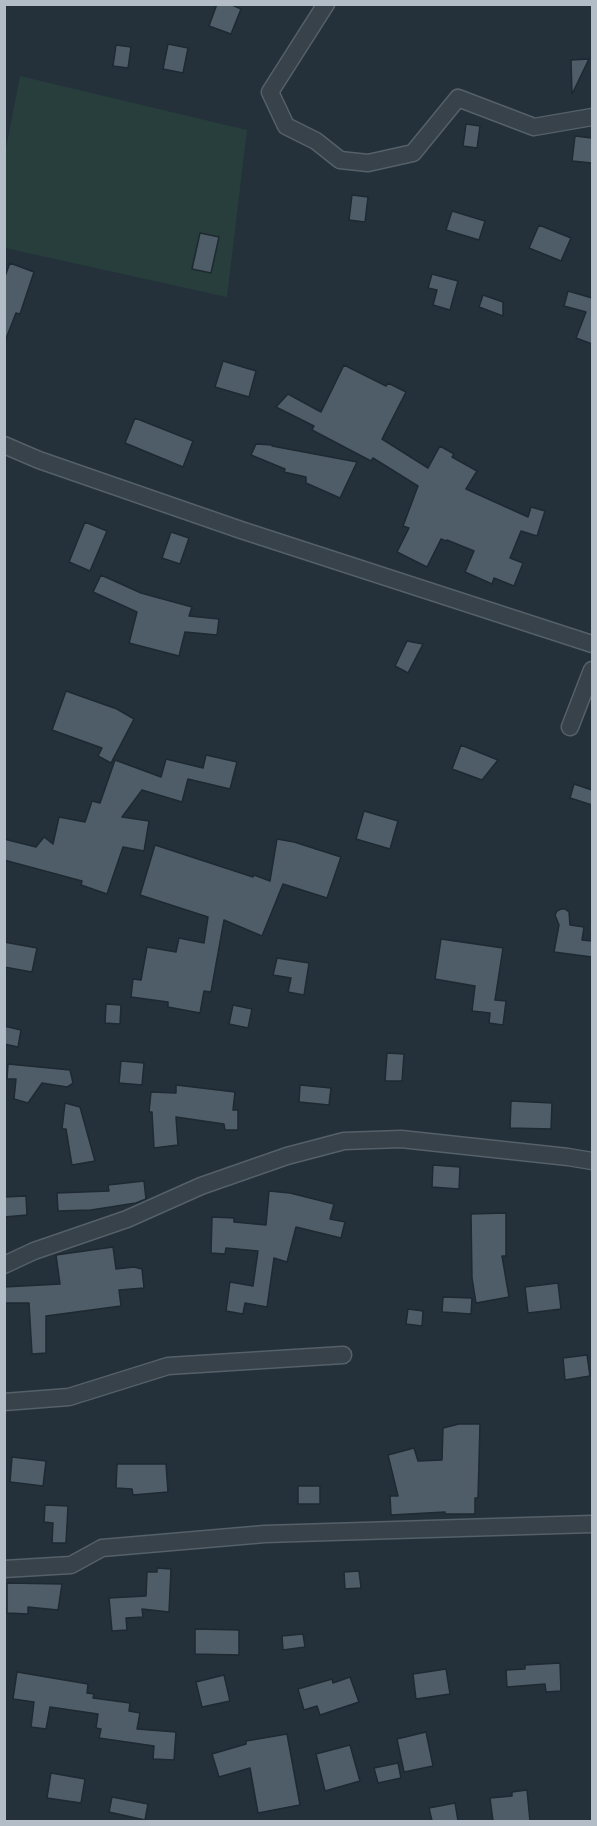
<!DOCTYPE html>
<html>
<head>
<meta charset="utf-8">
<style>
  body { margin:0 }
  #map { position:relative; width:597px; height:1826px; overflow:hidden; background:#24313b; font-family:"DejaVu Sans",sans-serif }
  canvas { display:block }
  .frame { position:absolute; inset:0; border:6px solid #b3bdc7; pointer-events:none }
</style>
</head>
<body>
<div id="map">
<canvas width="597" height="1826"></canvas>
<div class="frame"></div>
</div>
<script>
const g = document.querySelector('canvas').getContext('2d');
g.lineJoin = 'round';
function paint(path, color) { g.fillStyle = color; g.fill(path, 'evenodd'); }
function trace(path, color, width, dash) { g.strokeStyle = color; g.lineWidth = width; g.lineCap = dash ? 'butt' : 'round'; g.setLineDash(dash || []); g.stroke(path); }
const green = new Path2D(`
  M20 76 247 130 227 297 5 248V154Z`);
const building = new Path2D(`
  M217 4H230L241 9 231 34 209 26Z
  M168 44 188 48 183 73 163 69Z
  M116 45 131 47 128 68 113 66Z
  M589 59 572 94 571 60Z
  M466 124 480 126 477 148 463 146Z
  M575 136 592 138V163L572 161Z
  M352 195 368 197 365 222 349 220Z
  M452 211 485 221 479 240 446 230Z
  M539 225 571 238 561 261 529 248Z
  M200 233 219 237 211 273 192 269Z
  M10 263 34 272 20 314 16 313 5 341 4 279Z
  M432 274 458 281 450 310 433 305 437 290 428 288Z
  M568 291 592 298V344L576 338 586 312 564 306Z
  M483 295 503 302V316L479 307Z
  M223 361 256 371 249 397 215 387Z
  M344 365 386 386 388 383 406 392 382 439 428 468 440 446 454 454 452 457 477 471 466 489 528 517 531 507 545 511 537 536 521 531 510 558 523 563 514 586 494 578 492 584 465 572 474 551 447 540 446 541 441 539 427 567 397 552 409 528 403 526 418 486 373 458 371 461 312 430 314 426 276 407 288 394 321 412Z
  M135 418 193 441 183 467 125 443Z
  M256 444 273 445 272 446 357 462 340 498 306 483V477L284 472 285 469 251 455Z
  M85 522 107 531 90 571 69 562Z
  M171 532 189 538 180 564 162 558Z
  M101 575 141 593 192 607 189 616 219 619 217 635 185 632 179 656 129 643 137 612 93 592Z
  M407 641 423 644 408 673 395 666Z
  M66 691 117 709 134 719 111 763 98 756 102 748 52 730Z
  M461 745 498 760 482 780 452 769Z
  M206 755 237 762 230 789 188 779 182 802 142 790 122 817 149 821 144 851 123 847 107 894 81 885 82 881 4 860V839L36 847 44 837 53 844 59 817 85 822 92 801 100 803 115 760 161 777 166 759 203 768Z
  M574 784 592 790V805L570 798Z
  M364 811 398 821 390 849 356 839Z
  M277 839 294 842 341 857 327 898 283 884 262 936 224 920 211 992 204 991 200 1013 168 1007V1002L131 997 133 979 141 980 147 947 176 952 179 938 204 943 208 917 140 895 155 845 253 877 254 875 270 881Z
  M561 909H565L569 912 570 925 584 927 582 940 592 941V957L554 952 559 925 555 915 557 911Z
  M441 939 503 948 495 1000 506 1001 503 1025 489 1023 490 1013 472 1011 475 986 435 979Z
  M4 942 37 948 32 972 4 967Z
  M277 958 309 963 304 995 288 992 291 978 273 975Z
  M106 1004 121 1005 120 1024 105 1023Z
  M233 1005 252 1009 248 1028 229 1024Z
  M4 1026 21 1030 18 1047 4 1044Z
  M387 1053 404 1054 402 1081H385Z
  M121 1061 144 1063 142 1085 119 1083Z
  M8 1064 70 1070 73 1083 67 1087 42 1083 28 1103 14 1099 16 1079H7Z
  M176 1085 235 1092 233 1110H238V1130H225L224 1124 176 1117 178 1145 154 1148 152 1112H149L151 1092 176 1093Z
  M300 1085 331 1088 329 1105 299 1102Z
  M511 1101 552 1103 551 1129 510 1128Z
  M65 1103 80 1107 95 1161 72 1165 66 1129H62Z
  M433 1165 460 1167 459 1189 432 1187Z
  M144 1181 146 1199 136 1203 91 1210 58 1211 57 1193 109 1191 108 1185Z
  M269 1191 290 1193 334 1204 330 1219 345 1222 341 1238 296 1227 287 1262 274 1258 267 1307 245 1303 243 1314 226 1311 230 1282 253 1286 258 1251 226 1248 225 1254 211 1253 212 1217 234 1218V1222L266 1225Z
  M26 1196 27 1215 4 1217V1197Z
  M506 1213V1256H502L509 1297 476 1303 472 1278 471 1214Z
  M113 1247 116 1269 134 1267 142 1269 144 1288 119 1290 121 1306 46 1316V1353L32 1354 29 1303H4V1287L60 1284 56 1255Z
  M558 1283 561 1309 528 1313 525 1287Z
  M443 1297 472 1298 471 1314 442 1312Z
  M408 1309 423 1311 422 1326 406 1324Z
  M587 1355 590 1376 565 1380 563 1358Z
  M459 1424H480L478 1498H475V1514H445V1512L391 1515 390 1496H398L388 1455 414 1448 418 1461 442 1460 443 1428Z
  M12 1457 46 1461 43 1486 10 1482Z
  M117 1464H166L168 1492 133 1495 132 1489 116 1488Z
  M298 1486H320V1504H298Z
  M45 1505 68 1506 66 1543H52L53 1523 44 1522Z
  M157 1568 171 1569 169 1612 142 1609 143 1617 126 1618 127 1630 112 1631 109 1598 146 1596 147 1572H157Z
  M359 1571 361 1588 345 1589 344 1572Z
  M7 1583 62 1584 58 1610 28 1607V1614L7 1613Z
  M195 1629 239 1630V1655L195 1654Z
  M303 1634 305 1647 283 1650 282 1636Z
  M560 1663 561 1691 546 1692 545 1684 507 1687 506 1670 525 1669V1665Z
  M446 1669 450 1694 416 1699 413 1674Z
  M17 1672 88 1684 87 1693 94 1694 93 1698 130 1703 129 1711 140 1713 137 1729 176 1732 174 1760 153 1759 154 1746 99 1738 101 1729 96 1728 98 1714 50 1707 46 1729 31 1727 34 1702 13 1699Z
  M224 1675 230 1701 202 1707 196 1682Z
  M350 1677 359 1702 320 1715 317 1706 304 1710 298 1689 332 1679 333 1683Z
  M426 1732 433 1766 404 1772 397 1739Z
  M287 1734 300 1805 258 1813 250 1768 219 1777 212 1754 246 1744V1741Z
  M350 1745 360 1781 325 1791 316 1754Z
  M398 1763 401 1778 378 1783 374 1768Z
  M51 1773 85 1779 81 1803 47 1798Z
  M527 1790 530 1821H493L490 1798 512 1796V1792Z
  M112 1797 148 1804 145 1820 109 1812Z
  M455 1803 458 1821H432L429 1808Z`);
const street = new Path2D(`
  M326 4 270 92 286 126 316 141 340 160 368 163 413 153 458 98 534 127 592 117
  M4 445 39 460 241 530 592 644
  M570 727 592 670
  M4 1265 34 1251 127 1219 201 1186 287 1156 344 1141 401 1139 568 1157 592 1161
  M4 1402 69 1397 168 1366 343 1355
  M4 1569 71 1565 102 1548 265 1534 592 1524`);
paint(green, '#273e3c');
paint(building, '#4f5d69');
trace(building, '#1e2932', 1.5);
trace(street, '#556069', 19);
trace(street, '#37424b', 16);
</script>
</body>
</html>
